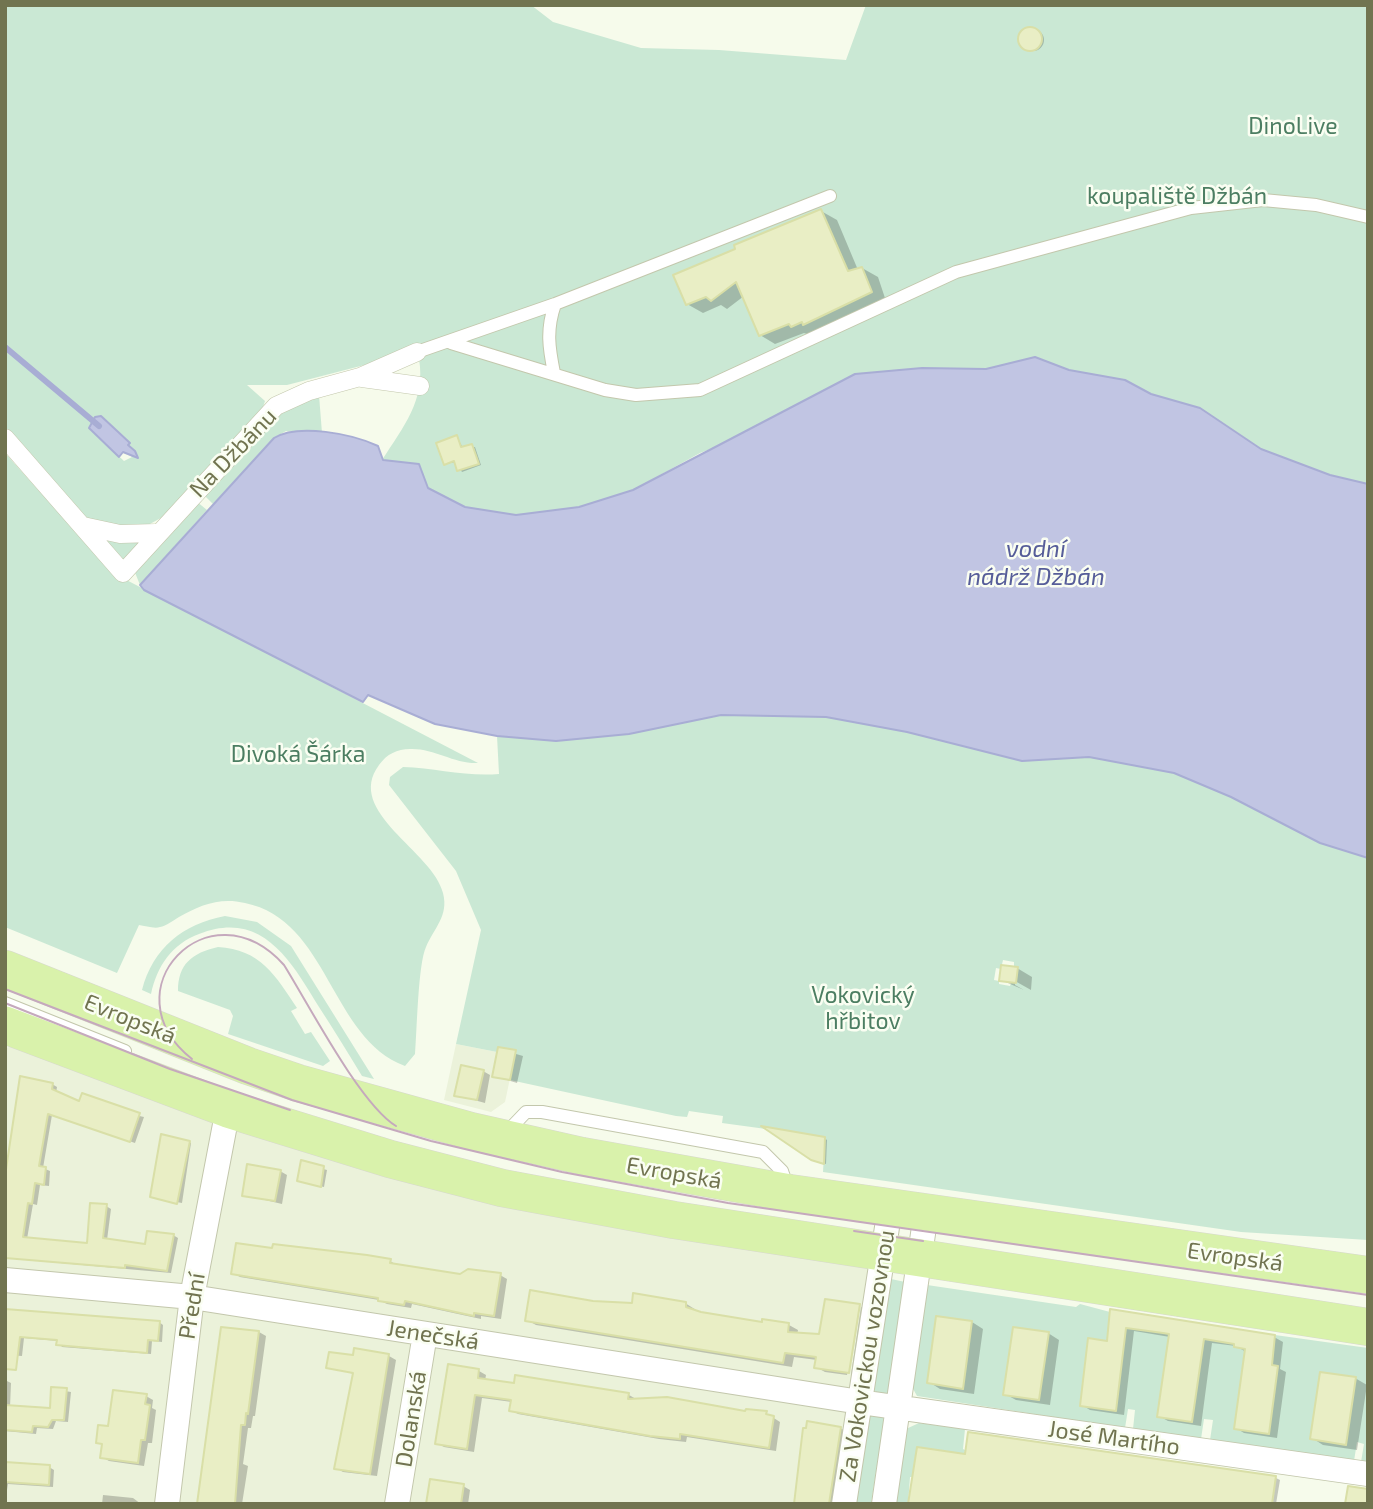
<!DOCTYPE html>
<html>
<head>
<meta charset="utf-8">
<style>
  body { margin:0 }
  #map { position:relative; width:1373px; height:1509px; overflow:hidden; background:#f6fbeb; font-family:"Exo 2",sans-serif }
  canvas { display:block }
  .frame { position:absolute; inset:0; border:7px solid #717450; pointer-events:none }
</style>
</head>
<body>
<div id="map">
<canvas width="1373" height="1509"></canvas>
<div class="frame"></div>
</div>
<script>
const g = document.querySelector('canvas').getContext('2d');
g.lineJoin = 'round';
function paint(path, color) { g.fillStyle = color; g.fill(path, 'evenodd'); }
function trace(path, color, width, dash) { g.strokeStyle = color; g.lineWidth = width; g.lineCap = dash ? 'butt' : 'round'; g.setLineDash(dash || []); g.stroke(path); }
function drawText(font, color, halo, rows, align = 'center') {
  g.font = font + ' "Exo 2",sans-serif'; g.lineWidth = 5; g.setLineDash([]); g.textBaseline = 'middle'; g.strokeStyle = halo; g.fillStyle = color; for (const [text, x, y, turn = 0] of rows) {
    g.save(); g.translate(x, y); g.rotate((+turn || 0) * Math.PI / 180); g.textAlign = isNaN(turn) ? turn : align; if (halo) g.strokeText(text, 0, 0); g.fillText(text, 0, 0); g.restore();
  }
}
const residential = new Path2D(`
  M456 1044 497 1052 498 1047 516 1050 505 1102 491 1112 444 1100Z
  M15 1045 218 1121 870 1261 836 1504H5V1055L6 1048Z`);
const green = new Path2D(`
  M5 5H531L553 22 641 48 719 50 846 60 866 5H1368V484L1330 475 1261 449 1200 408 1151 394 1125 380 1069 370 1035 357 986 369 922 368 700 453 633 490 579 507 516 515 465 507 428 488 419 464 382 460C403 427 426 400 419 359L380 361 287 385H247L265 401 262 410 170 513 148 525 114 529 80 515 5 431ZM91 426 132 457 124 461 89 428Z
  M319 395 322 433 286 431 274 438 213 504 203 494 275 414Z
  M5 453 113 573 478 763C454 764 434 748 410 749 397 749 387 754 379 765 344 812 433 851 443 893 449 916 434 928 426 947 418 964 417 1031 415 1054L405 1066C330 1038 329 920 245 903 220 897 200 905 179 917 174 920 166 926 160 927 155 929 145 926 139 925L117 973 5 927Z
  M196 501 207 510 140 585 134 570Z
  M95 535 146 538 121 566Z
  M721 715 826 717 907 732 1022 761 1089 757 1174 773 1231 797 1320 843 1368 858V1240L1241 1232 823 1172 825 1137 722 1123 723 1116 689 1111 687 1117 676 1116 510 1080 516 1050 499 1047 497 1052 456 1044 481 930 456 871 389 785 390 777 403 767C436 768 467 777 499 774L497 736 556 741 629 734ZM1003 960 1014 962V966L1018 967 1016 983H1011L1010 986 999 984V981L994 980 996 968 1001 969Z
  M225 916 257 922 291 946 374 1079 362 1076C348 1053 334 1030 319 1007 291 961 262 909 199 934 172 944 157 966 151 994L142 990C153 948 183 924 225 916Z
  M218 947C260 949 276 976 297 1008L291 1011 305 1034 311 1032 330 1061 323 1066 228 1034 233 1016 230 1010 178 991C178 964 192 953 218 947Z
  M891 1279 910 1283 890 1394 870 1391Z
  M927 1285 1076 1307 1080 1304 1110 1312 1163 1333 1234 1344V1347L1273 1352 1275 1335 1368 1348V1463L1361 1462 1364 1444 1357 1442 1354 1461 1210 1440 1213 1420 1204 1419 1201 1439 1133 1429 1135 1410 1128 1409 1125 1428 917 1396 911 1385ZM936 1316 972 1321 962 1388 927 1383ZM1013 1327 1049 1332 1039 1400 1003 1394ZM1088 1338 1124 1343 1116 1411 1080 1406ZM1167 1350 1201 1354 1192 1422 1157 1417ZM1243 1361 1278 1366 1268 1434 1234 1429ZM1320 1372 1356 1377 1346 1445 1310 1439Z
  M867 1413 885 1414 871 1504H853Z
  M919 1423 965 1429 963 1449 965 1450 958 1504H946L953 1452 917 1447 912 1477H910L908 1504H894L906 1429Z`);
const water = new Path2D(`
  M1035 357 1069 370 1125 380 1151 394 1200 408 1261 449 1330 475 1368 484V858L1320 843 1231 797 1174 773 1089 757 1022 761 907 732 826 717 721 715 629 734 556 741 497 736 435 724 368 695 363 702 144 590 140 585 274 438C298 423 353 434 378 446L383 460 419 464 428 488 465 507 516 515 579 507 633 490 855 374 922 368 986 369Z
  M101 416 130 443 128 445 135 451 138 458 123 452 119 457 89 428 95 417Z`);
const shadow = new Path2D(`
  M1022 40a11 11 0 1 1 22 0a11 11 0 1 1-22 0Z
  M821 211 837 220 858 270 862 268 878 277 886 301 807 334 804 333 775 344 760 335 744 296 727 309 721 305 703 313 687 304Z
  M457 437 463 448 475 447 481 465 462 472 456 462 445 464Z
  M1017 968 1032 977 1031 990 1015 981V985L1024 990 1001 980Z
  M499 1049 523 1056 517 1083 494 1076Z
  M483 1071 490 1075 485 1103 456 1095Z
  M52 1084 57 1087 56 1093 80 1103 144 1117 135 1143 52 1115 43 1168 50 1171 49 1186 40 1185 37 1205 33 1204 27 1239 88 1245 106 1206 111 1209 107 1240 147 1246 173 1235 178 1238 171 1273 5 1258V1185Z
  M824 1138 827 1140 826 1164 816 1161Z
  M188 1141 191 1143 182 1203 155 1198Z
  M302 1163 327 1170 324 1187 302 1182Z
  M280 1171 287 1175 282 1204 244 1195Z
  M390 1261 397 1265 461 1276 500 1275 507 1279 501 1319 481 1316V1319L412 1304 411 1308 387 1304 379 1300 240 1277 233 1273Z
  M532 1292 593 1302 633 1305 635 1295 685 1303 701 1313 763 1325 764 1321 789 1325 798 1330 797 1335 821 1336 826 1301 861 1307H858L847 1375 825 1372 816 1367 817 1360 794 1357 792 1367 536 1325 527 1320Z
  M861 1307 868 1311 858 1377 851 1375Z
  M5 1310 159 1322 163 1325 162 1342 152 1341 151 1354 62 1347 58 1341 24 1338 22 1356 5 1355Z
  M1112 1311 1274 1337 1283 1342 1280 1369 1286 1372 1277 1438 1244 1433 1236 1428 1246 1352 1236 1346 1212 1343 1201 1426 1168 1421 1159 1416 1170 1337 1134 1331 1124 1415 1090 1410 1082 1405 1108 1343Z
  M972 1322 983 1329 974 1394 940 1389 929 1382Z
  M223 1329 259 1332 266 1336 255 1416H253L251 1428H248L243 1464 248 1466 242 1504H200Z
  M1048 1333 1059 1340 1050 1405 1016 1400 1005 1394Z
  M389 1356 396 1360 377 1476 343 1472 336 1468 354 1374 328 1367 354 1357Z
  M479 1371 486 1375 485 1381 515 1385 516 1377 629 1395 636 1399 766 1413 780 1422 776 1451 687 1437 686 1442 659 1439 518 1414 511 1410 512 1402 482 1398 474 1452 444 1447 437 1443Z
  M1355 1378 1367 1385 1357 1450 1323 1445 1312 1438Z
  M5 1380 11 1383 10 1407 51 1410 53 1389 71 1392 68 1422 56 1421 53 1429 37 1428 36 1434 5 1431Z
  M146 1396 153 1400 152 1408 156 1410 152 1443H148L144 1466 109 1461 102 1457 104 1446 98 1442Z
  M840 1428 851 1434 841 1504H797Z
  M970 1434 1276 1478 1280 1480 1276 1504H978Z
  M5 1464 49 1467 54 1470 53 1487 8 1484 5 1502Z
  M463 1486 470 1490 468 1504H428Z
  M103 1495 133 1498 141 1504H102Z`);
const stream = new Path2D(`
  M5 347 99 426`);
const building = new Path2D(`
  M1018 39a12 12 0 1 1 24 0a12 12 0 1 1-24 0Z
  M821 209 848 271 862 267 872 292 803 325 802 322 791 327 789 324 759 336 736 282 711 301 706 297 686 305 673 275 735 249 734 245Z
  M457 435 461 447 472 444 479 464 457 471 454 461 444 465 436 443Z
  M1001 965 1018 967 1016 983 999 981Z
  M498 1047 516 1050 510 1080 492 1077Z
  M461 1065 484 1070 477 1100 454 1096Z
  M20 1076 53 1083 52 1089 79 1101 82 1093 140 1113 130 1142 48 1114 39 1166 46 1167 44 1185 35 1183 32 1204 28 1203 23 1237 87 1243 90 1203 107 1204 103 1238 145 1244 147 1231 174 1234 167 1271 125 1265V1268L5 1258V1176Z
  M761 1126 825 1137 824 1164 811 1160Z
  M161 1134 190 1141 177 1204 150 1197Z
  M301 1160 324 1166 321 1187 297 1181Z
  M247 1164 281 1170 275 1201 242 1196Z
  M236 1243 272 1248 273 1244 367 1255 391 1259 390 1263 460 1274 468 1269 501 1273 494 1316 474 1313V1316L405 1301 404 1305 392 1303 378 1301V1298L231 1274Z
  M530 1290 593 1301 632 1303 633 1293 686 1302V1307L701 1312 762 1322V1319L789 1323 788 1332 819 1334 825 1299 860 1304 849 1373 814 1368 816 1357 785 1353 783 1363 525 1321Z
  M5 1309 160 1321 158 1341 148 1340 147 1353 56 1345 57 1340 20 1337 16 1370 5 1369Z
  M1110 1309 1275 1335 1272 1365 1278 1366 1269 1434 1234 1429 1245 1349 1234 1347V1344L1204 1339 1192 1422 1157 1417 1169 1334 1163 1333 1126 1328 1116 1411 1080 1406 1088 1338 1107 1341Z
  M936 1316 972 1321 963 1389 927 1383Z
  M221 1327 259 1331 248 1414 246 1413 245 1425H241L235 1504H197Z
  M1013 1327 1049 1332 1039 1400 1003 1395Z
  M354 1348 389 1354 370 1474 334 1469 353 1373 326 1368 329 1352 353 1355Z
  M448 1364 479 1369 478 1378 514 1383 515 1375 629 1393 628 1399 667 1397 745 1411 746 1409 767 1411 766 1414 774 1416 769 1448 680 1434V1439L650 1436 509 1411 511 1400 475 1395 467 1449 435 1444Z
  M1320 1372 1356 1377 1346 1445 1310 1439Z
  M51 1387 67 1388 64 1420H52L48 1427 33 1426 32 1432 5 1430V1405L50 1408Z
  M113 1390 147 1394 145 1404 150 1405 145 1440H141L138 1463 100 1458 102 1444 96 1443 98 1425 108 1426Z
  M807 1421 841 1427 829 1504H794L803 1428H806Z
  M968 1432 1276 1476 1272 1504H908L917 1447 965 1454Z
  M5 1462 50 1465 49 1485 5 1482Z
  M430 1479 464 1484 461 1504H426Z
  M1348 1486 1368 1489V1504H1345Z`);
const service = new Path2D(`
  M451 343 605 390 636 395 700 390 956 272 1191 208 1263 200 1316 205 1368 217
  M417 352 555 304 830 196
  M554 373C549 348 546 330 555 304
  M5 1003 125 1051
  M505 1134 526 1112H542L763 1152 782 1171 787 1186`);
const pedestrian = new Path2D(`
  M362 378 420 386
  M5 438 123 573 276 406 309 391 360 377 417 352
  M83 526 120 534 156 533`);
const minor = new Path2D(`
  M5 1280 192 1297 860 1402 1368 1474
  M167 1504 192 1297 228 1109
  M397 1504 425 1334
  M844 1504 890 1208
  M884 1504 926 1213`);
const primary = new Path2D(`
  M5 969 248 1066 298 1083 471 1131 582 1156 790 1193 1368 1275
  M5 1025 228 1109 390 1159 502 1188 674 1220 1368 1327`);
const tram = new Path2D(`
  M5 989 292 1100 431 1141 562 1172 728 1203 1368 1295
  M5 1003 170 1069 290 1110
  M192 1059C106 991 209 882 284 965 309 1005 360 1104 396 1126
  M854 1231 923 1241`);
const parkNames = [
  ["DinoLive",1293,126],
  ["koupaliště Džbán",1177,196],
  ["Divoká Šárka",298,754],
  ["Vokovický",863,995],
  ["hřbitov",863,1021]
];
const streetNames = [
  ["Na Džbánu",233,453,-46],
  ["Evropská",130,1019,22],
  ["Evropská",674,1173,10],
  ["Evropská",1235,1257,8],
  ["Přední",192,1306,-81],
  ["Jenečská",433,1335,9],
  ["Za Vokovickou vozovnou",867,1356,-81],
  ["Dolanská",411,1419,-81],
  ["José Martího",1114,1438,8]
];
const waterNames = [
  ["vodní",1036,549],
  ["nádrž Džbán",1036,577]
];
paint(residential, '#ebf2da');
paint(green, '#cae8d4');
paint(water, '#c1c5e3');
trace(water, '#a8add4', 2);
paint(shadow, '#0003');
trace(stream, '#a8add4', 6);
paint(building, '#e9eec5');
trace(building, '#d9dfa7', 2);
trace(service, '#c3c7ac', 14);
trace(pedestrian, '#c3c7ac', 19);
trace(minor, '#c3c7ac', 26);
trace(primary, '#d7d8ce', 38);
trace(service, '#fff', 12);
trace(pedestrian, '#fff', 18);
trace(minor, '#fff', 24);
trace(primary, '#d9f2ab', 37);
trace(tram, '#c5a9bd', 2);
drawText('23px', '#4c7e62', '#fafef2', parkNames);
drawText('23px', '#717450', '#fafef2', streetNames);
drawText('italic 24px', '#565d99', '#fafef2', waterNames);
</script>
</body>
</html>
